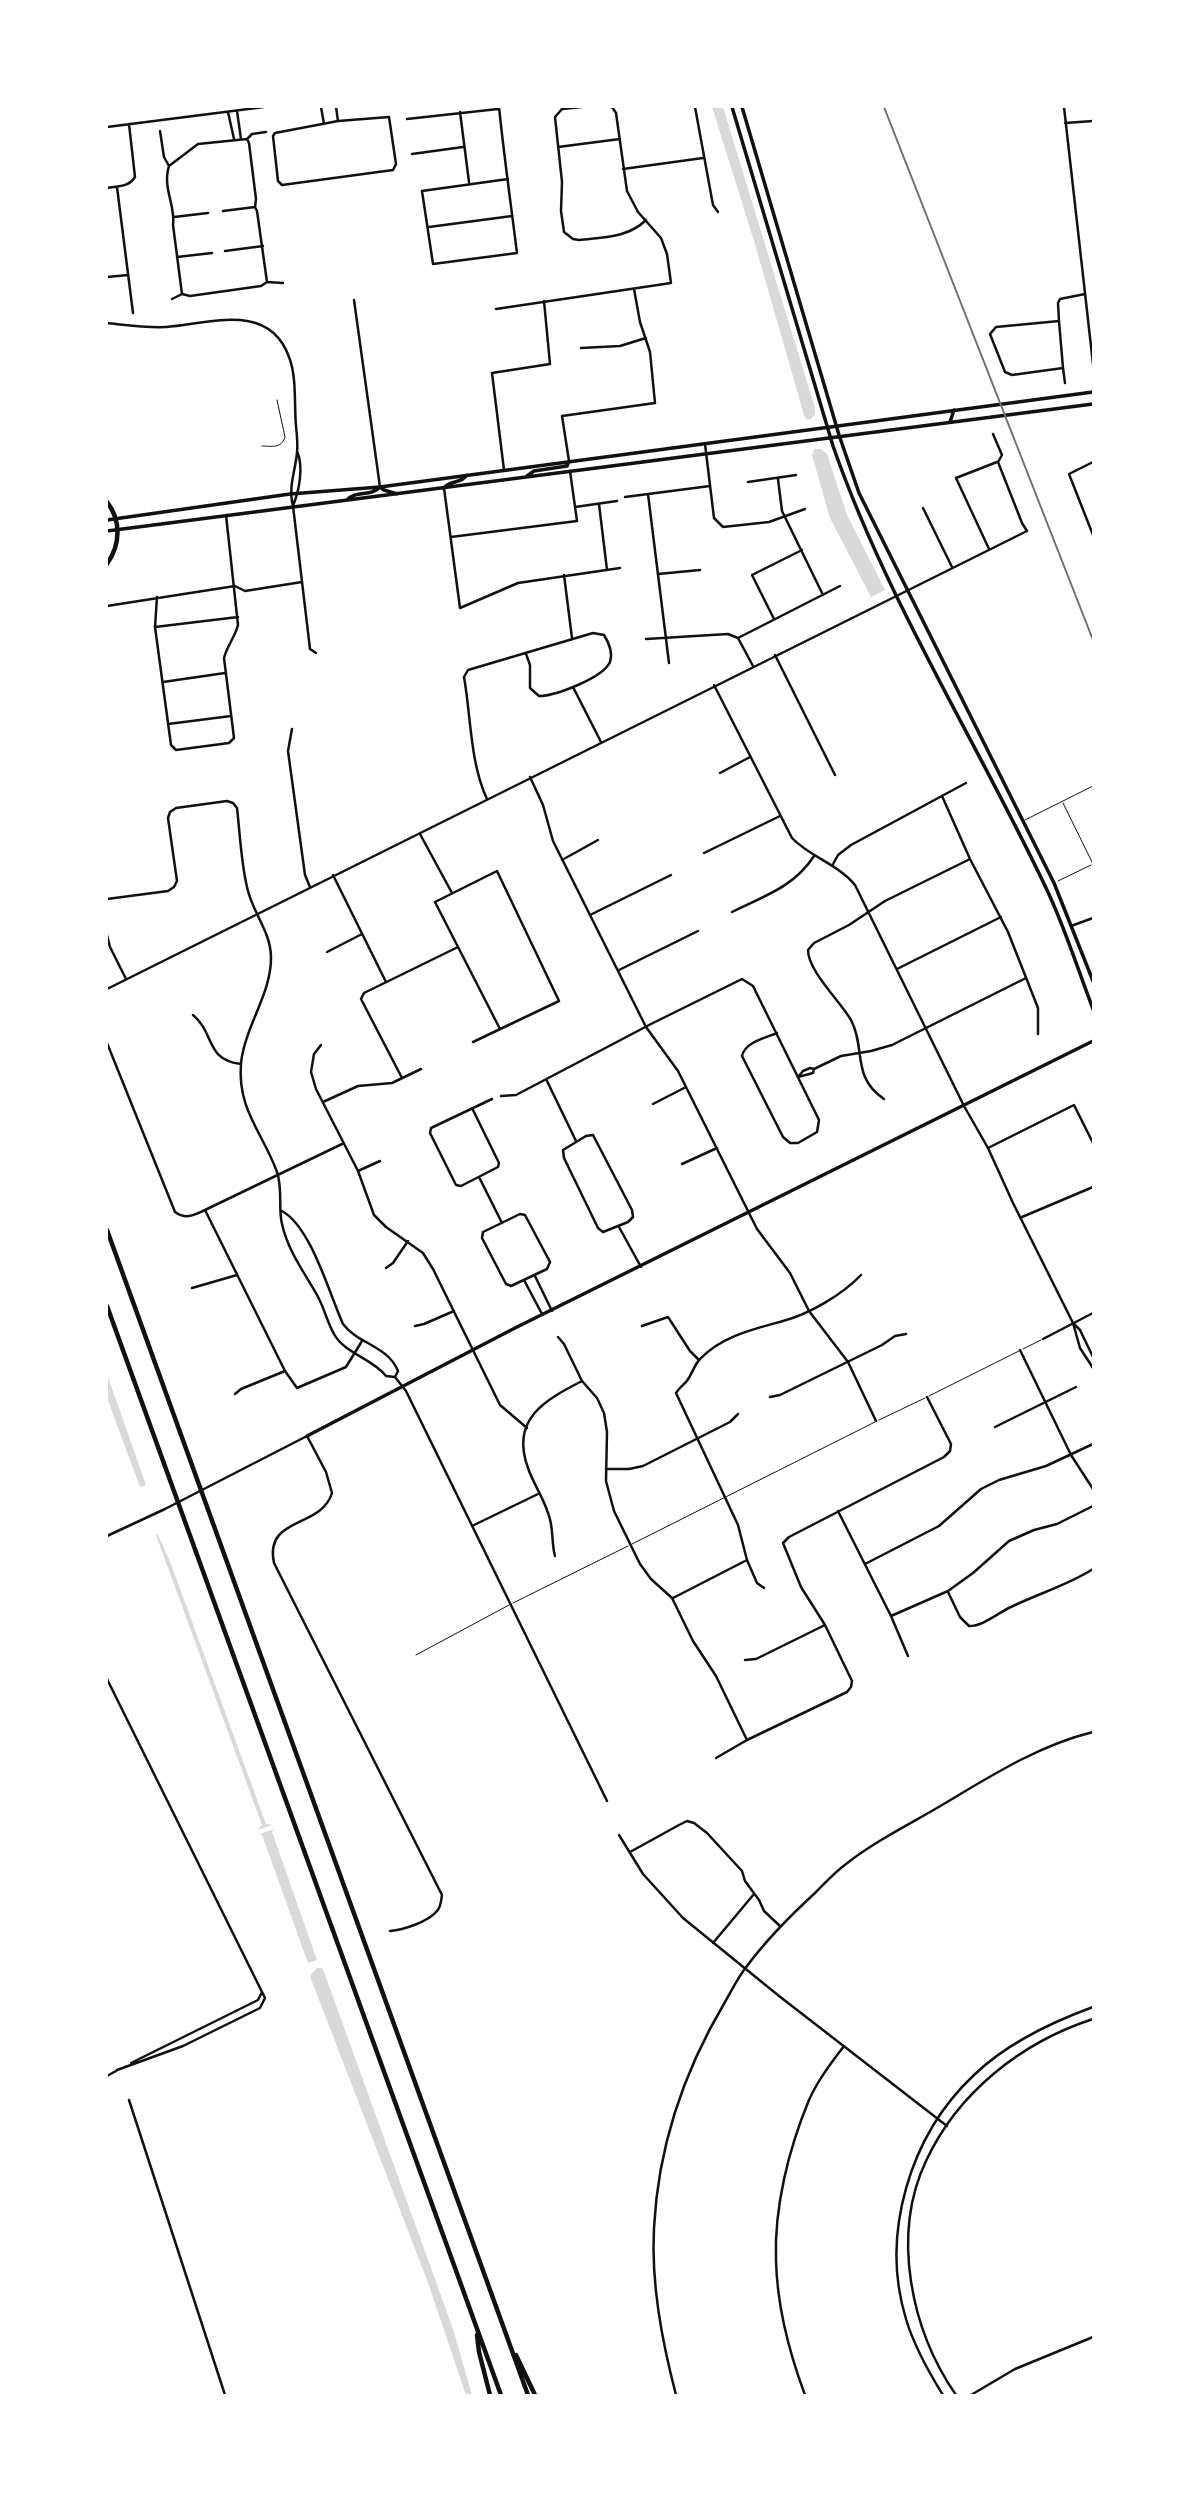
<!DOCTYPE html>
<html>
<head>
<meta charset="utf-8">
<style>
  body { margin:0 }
  #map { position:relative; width:1200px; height:2502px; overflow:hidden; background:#fff; font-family:Cabin,sans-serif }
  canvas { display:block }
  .frame { position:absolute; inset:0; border:108px solid #fff; pointer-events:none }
</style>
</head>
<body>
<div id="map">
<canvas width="1200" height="2502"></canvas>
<div class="frame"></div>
</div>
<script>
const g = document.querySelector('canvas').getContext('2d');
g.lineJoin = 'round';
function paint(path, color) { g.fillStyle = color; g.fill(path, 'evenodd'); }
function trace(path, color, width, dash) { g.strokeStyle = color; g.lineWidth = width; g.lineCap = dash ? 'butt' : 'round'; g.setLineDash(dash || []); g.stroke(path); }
const water = new Path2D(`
  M712 107H723L815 408V414L811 419 807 420 804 415 754 241Z
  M815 449H821L827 454 847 515 885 590 871 597 830 518 812 455Z
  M107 1374 146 1485 140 1487 107 1398Z
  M156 1535H158L171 1564 266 1824 273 1825 257 1830 262 1825Z
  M275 1829 272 1832 317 1960 308 1963 262 1835 259 1834Z
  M317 1968H322L324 1972 453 2329 472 2395H466L427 2280 311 1979V1974Z`);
const service = new Path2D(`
  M262 446C272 446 281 449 285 437L277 400
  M1063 803 1093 864
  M1025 820 1093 786
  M1058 881 1091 865
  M1023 1349 1041 1340
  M929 1396 1019 1351
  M879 1420 925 1398
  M632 1544 875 1422
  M513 1603 628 1546
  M416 1655 509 1605`);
const minor = new Path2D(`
  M321 107 324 124
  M336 107 338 121
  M499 107C504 156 511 205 517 253L433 264 422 191 508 179
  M582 107 562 109 555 117 562 182 561 211 564 232 573 239 579 240C603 237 628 238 646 220
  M695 107 713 205 718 212
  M1064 107 1093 364
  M237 111 241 139
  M228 112 234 139
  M460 112 469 182
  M389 117 396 164 393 170 282 185 278 181 273 136 275 133 338 121Z
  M407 119 498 109
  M1065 123 1093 121
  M107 127 264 107
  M160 131 164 157 169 166C162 188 176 206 173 225L182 294
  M247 139 249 143 256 199 255 207 257 211 267 282
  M558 147 620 139
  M412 154 463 147
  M169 166 198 144 247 139 252 134 266 132
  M623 169 703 158
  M117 187 133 313
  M107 188C118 186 129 187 135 177L129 124
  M223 211 255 207
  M174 217 208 213
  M429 227 512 216
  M225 251 263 246
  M177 257 212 253
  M107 277 128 275
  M172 299 182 294 190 296 261 286 267 282 283 283
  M354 300 380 487
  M496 309 671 283 667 254 661 238 638 212 627 191 616 113 612 107
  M1059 321 1063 368 1012 375 1005 372 990 334 996 327 1059 321 1058 303 1060 299 1085 294
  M107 323C126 325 146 328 166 327 208 324 269 301 289 357 297 377 294 405 296 426 297 435 298 444 297 453 295 472 288 488 293 506L310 649 316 653
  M581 348 620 346 646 338
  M1063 368 1065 383
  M705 444 714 518 723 527 769 522 805 509
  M569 461 562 416 655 403 650 352 640 322 634 289
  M1093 462 1069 474 1093 535
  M504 470 492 373 550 364 544 301
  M778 479 782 511 823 595
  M748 482 796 475
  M444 488 460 608 518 583 620 568
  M648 494 669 663
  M625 497 710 486
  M599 504 607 570
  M293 506C299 491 304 467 297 451
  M575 507 617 501
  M923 508 952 567
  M451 537 577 521 570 471
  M989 549 956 478 997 462
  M658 574 700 570
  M564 575 572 638
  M157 597 155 627 171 745 176 750 229 743 234 738 224 658C227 646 235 637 238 625L226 515
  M107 606 235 586 245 591 302 582
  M774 619 752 575 802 550
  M155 627 238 617
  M738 638 840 586
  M646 639 728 634 738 638 753 666
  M775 655 835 775
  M163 682 225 673
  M714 685 792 838C810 857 838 864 855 885L964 1106 988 1148 1013 1203 1073 1323 1080 1330 1093 1357
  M573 687 601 742
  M168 724 231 716
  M292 729 288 751 305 875 310 887
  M720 773 750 757
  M530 777 543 805 553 841 646 1027 678 1071 757 1229 790 1273 809 1311 848 1362 876 1421
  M942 796 970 859 1008 932 1038 1008V1034
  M487 799C470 763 471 716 464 677L468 670 593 633 604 635C609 643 613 653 610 662 603 678 555 696 539 696L530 688V665L526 654
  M420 834 452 893
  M704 853 780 816
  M562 860 598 840
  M832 866 838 855 851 845 966 783
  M333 875 386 982
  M107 899 168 891 174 887 177 881 168 818 170 812 176 808 227 801 233 803 237 808C240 834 241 862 247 887 252 912 270 930 271 956 272 993 245 1026 241 1063 237 1110 263 1133 277 1172 283 1190 278 1209 282 1224 288 1251 304 1272 317 1295 324 1307 327 1322 334 1334 345 1354 372 1358 386 1376L395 1377 406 1391 607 1801
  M732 912C764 896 794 887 814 856
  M590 915 671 875
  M1071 926 1093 918
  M107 935 110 947 126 979
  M327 952 362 934
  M897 969 1001 917
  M619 970 698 931
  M107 989 1027 531 1022 523 998 462 1002 455 993 434
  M193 1015C215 1033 205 1060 241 1064
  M473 1042 559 1001 497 871 435 902 500 1029
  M107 1043 175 1212C186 1220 194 1215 205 1210L342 1144
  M321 1045 314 1054 311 1072 316 1089 358 1171 374 1215 386 1227 423 1253 433 1269 500 1405 527 1428
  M798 1077 813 1073 814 1069 841 1056 871 1051 892 1045 1026 978
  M798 1077 803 1071 810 1068 814 1069
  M402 1078 361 999 364 993 458 947
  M547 1081 576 1141
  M501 1096 516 1095 651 1024 742 979 753 986 819 1120 817 1132 798 1143H790L783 1137 742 1056C745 1042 765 1038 777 1033
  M884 1099C851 1077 866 1048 851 1020 840 1001 808 971 808 950L814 943 849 925 885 901 970 859
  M323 1102 358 1086 392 1083 421 1069
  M653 1104 686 1087
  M472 1108 499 1163 498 1167 461 1186 456 1185 430 1133 431 1128 492 1099
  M593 1135 632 1210 633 1217 628 1222 603 1232 598 1228 564 1158 563 1150 586 1136Z
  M988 1148 1074 1105 1093 1143
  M682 1164 717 1148
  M358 1171 380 1161
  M479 1177 502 1223
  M205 1210 285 1371 297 1388 346 1367 362 1341
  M282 1211C311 1227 329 1293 343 1324 358 1344 388 1346 398 1371L395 1377
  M520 1214 525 1215 550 1262 547 1269 511 1286 506 1284 482 1238 483 1232Z
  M1022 1217 1093 1187
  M619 1227 641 1267
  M386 1268 393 1263 408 1241
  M535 1276 552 1311
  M524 1280 542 1314
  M192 1288 237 1275
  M1073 1323 1080 1348 1093 1368
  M415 1326 424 1324 454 1311
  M642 1326 668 1317 690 1351 699 1360
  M558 1337 564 1344 582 1381 597 1398 604 1413 607 1432 606 1481 614 1511 640 1564 651 1579 672 1598 693 1641 716 1676 747 1740
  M1043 1339 1093 1313
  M1020 1350 1071 1455 1093 1489
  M235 1394 241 1389 285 1371
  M770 1397 780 1395 882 1345 895 1336 906 1334
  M995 1427 1076 1387
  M307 1436 326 1472 332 1493C321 1529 264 1516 274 1563L442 1895C441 1901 441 1907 437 1911 428 1922 403 1930 390 1931
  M606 1469H629L643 1466 730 1422 738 1414
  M838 1511 891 1616 908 1656
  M472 1526 538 1494
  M555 1556C551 1542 554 1527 548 1513 543 1497 533 1483 528 1468 510 1419 545 1400 582 1381
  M747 1560 738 1525 676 1393C679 1388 682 1386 686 1382 692 1375 694 1365 700 1359 722 1336 754 1329 783 1321 809 1314 842 1295 861 1275
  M865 1564 939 1526 981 1489 999 1480 1046 1466 1093 1444
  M948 1592 960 1617 969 1626C984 1626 999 1612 1013 1606 1040 1593 1068 1585 1093 1569
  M673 1598 747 1560 757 1583 764 1588
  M891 1616 948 1591 973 1573 1009 1541 1034 1530 1057 1524 1093 1506
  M745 1660 756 1659 825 1625
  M716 1758 747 1740 847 1692 851 1687 852 1681 825 1625 801 1587 783 1543 789 1537 944 1457 950 1451 951 1444 927 1397
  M619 1835 643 1874 683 1918 779 1996 947 2126
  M630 1852 679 1825 687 1821 694 1823 707 1833 742 1871 745 1881 759 1900 764 1911 780 1926
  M713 1943 754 1894
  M129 2100 225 2395
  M676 2395C662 2341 651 2284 654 2228 658 2147 684 2071 725 2002 732 1990 738 1977 747 1966 767 1939 790 1916 815 1893 825 1883 835 1872 846 1864 874 1842 906 1826 937 1808 986 1779 1036 1746 1093 1732
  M805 2395C789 2352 777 2307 776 2260 774 2207 789 2148 809 2100 818 2080 831 2063 844 2046
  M943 2395C928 2371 914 2346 906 2319 880 2234 910 2135 974 2075 1006 2044 1052 2022 1093 2007
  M956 2395C911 2330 891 2235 926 2161 958 2092 1022 2042 1093 2019
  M971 2395 1015 2369 1093 2337`);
const tertiary = new Path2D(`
  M107 1536 165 1509 307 1436
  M107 1679 265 1998 260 2008 183 2046 117 2070
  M131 2063 258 2000 262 1992
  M107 2076 116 2071`);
const secondary = new Path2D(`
  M950 422 954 410
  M527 476 534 471 567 466 569 461
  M444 488C450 480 461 484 467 475
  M347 500C356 490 371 497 380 487L384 490 397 494
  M107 520 290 494 380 487 1093 392
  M107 531 1093 404
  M307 1436 515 1328 1093 1041`);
const primary = new Path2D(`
  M732 107 833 446C887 601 977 742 1047 890 1065 928 1078 970 1093 1009
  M742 107 839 435 859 493 1054 883 1093 981`);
const motorway = new Path2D(`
  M107 502C121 520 121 544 107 564
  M107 1230 528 2395
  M107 1306 501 2395
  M477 2335 479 2352 490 2395
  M516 2355 535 2395`);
const rail = new Path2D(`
  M884 107 1093 640`);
paint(water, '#d9d9d9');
trace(service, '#111', 1);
trace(minor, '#111', 2.5);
trace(tertiary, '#111', 2.5);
trace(secondary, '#111', 3.5);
trace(primary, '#111', 3.5);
trace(motorway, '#111', 4.5);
trace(rail, '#707070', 2);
</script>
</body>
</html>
